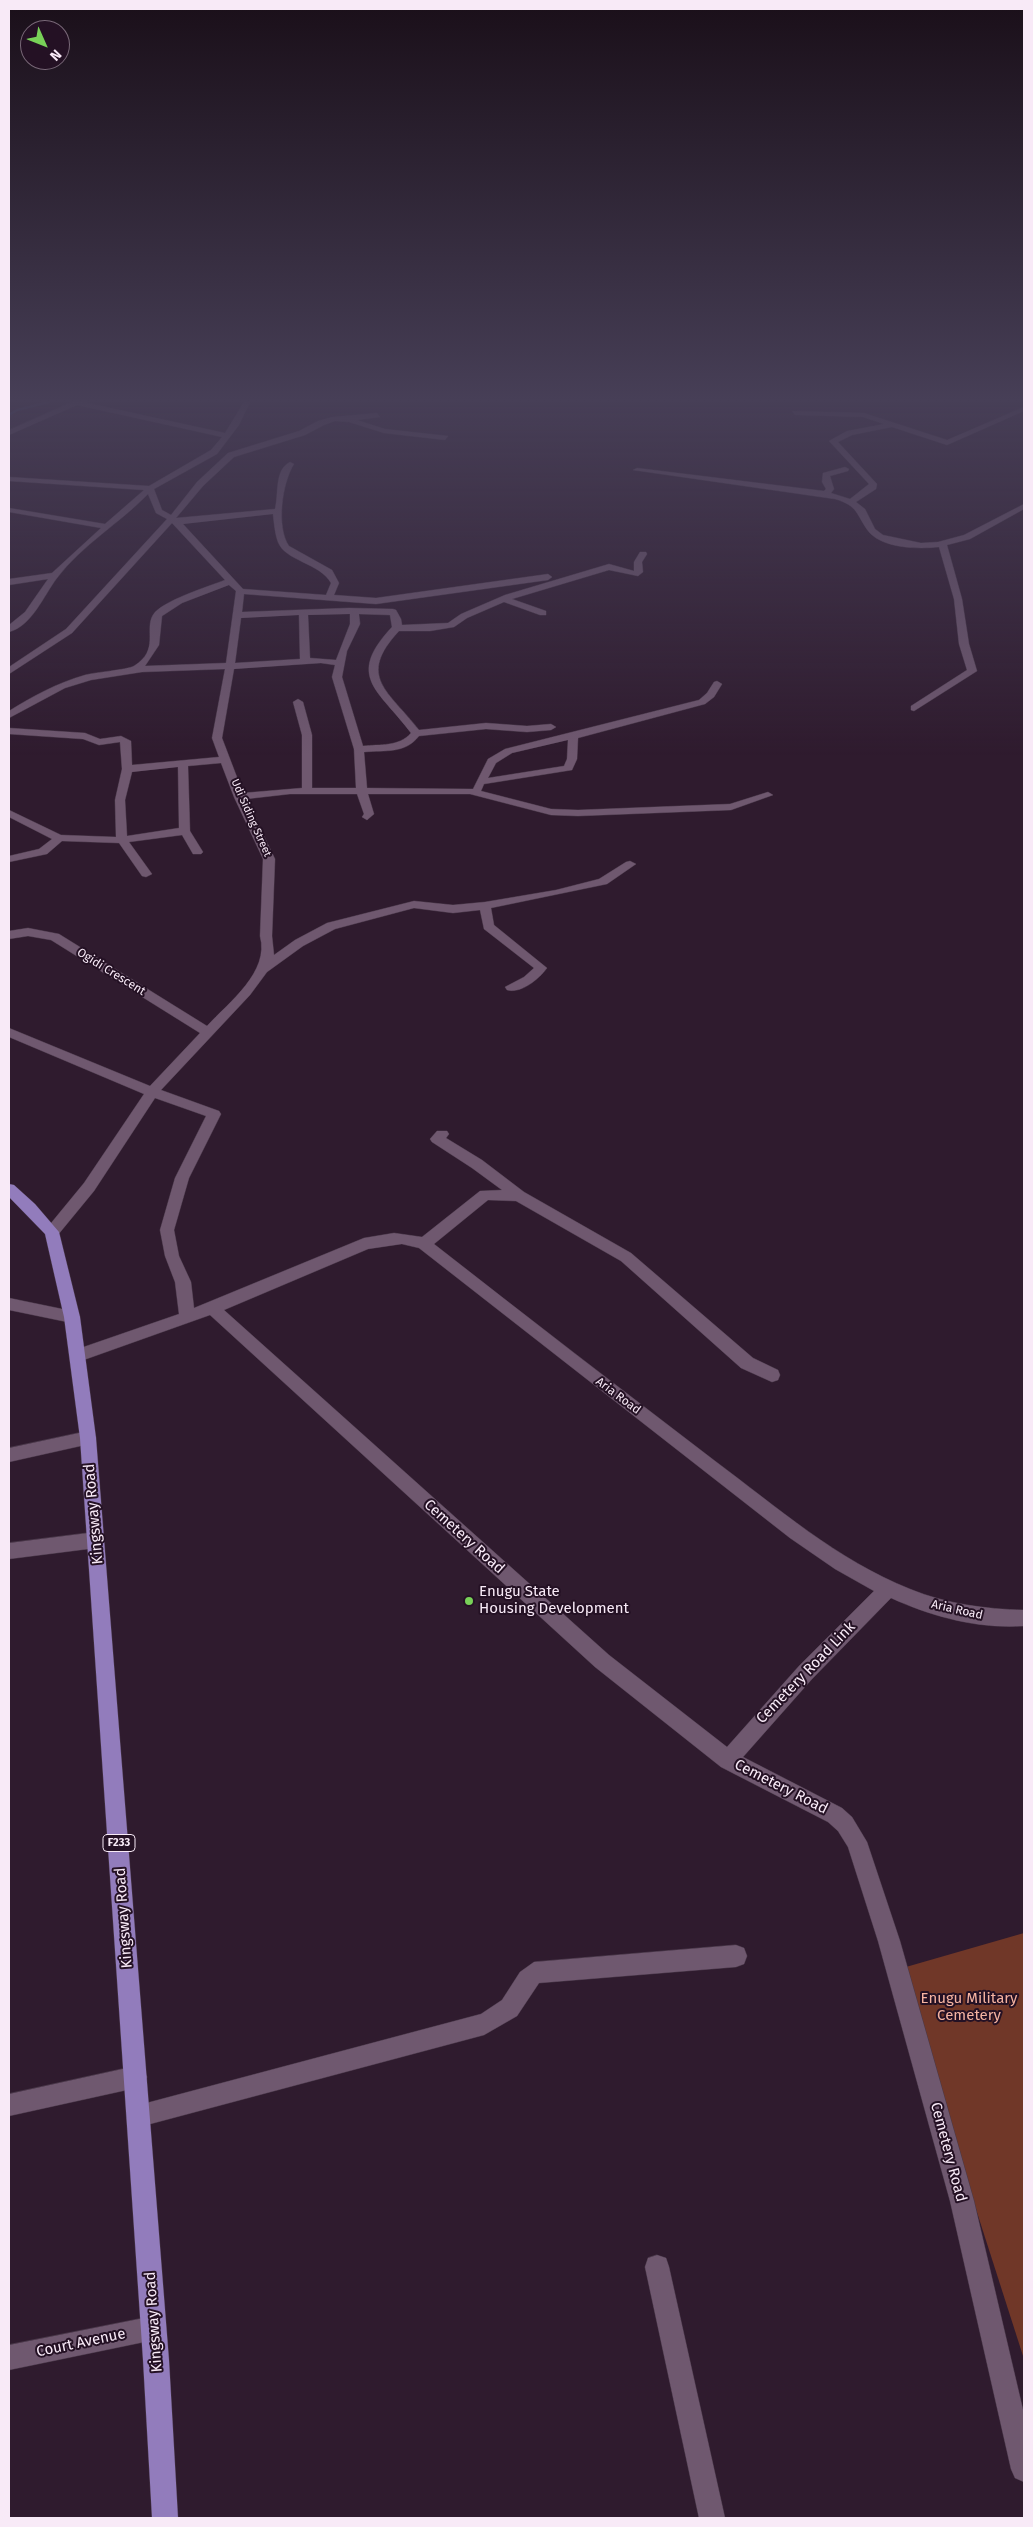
<!DOCTYPE html>
<html>
<head>
<meta charset="utf-8">
<style>
  body { margin:0 }
  #map { position:relative; width:1033px; height:2527px; overflow:hidden; background:#2f1b2e; font-family:"Fira Sans",sans-serif }
  canvas { display:block }
  .frame { position:absolute; inset:0; border:10px solid #f8eaf7; pointer-events:none }
  .north { position:absolute; left:20px; top:20px; width:50px; height:50px; box-sizing:border-box; background:#241124; border:1px solid #796878; border-radius:50%; rotate:134deg; font-size:14px; font-weight:700; line-height:20px; text-align:center; color:#f8eaf7 }
  .north::after { content:''; display:block; margin:auto; width:18px; height:22px; background:#78d158; clip-path:polygon(50% 0,100% 100%,50% 72%,0 100%) }
</style>
</head>
<body>
<div id="map">
<canvas width="1033" height="2527"></canvas>
<div class="frame"></div>
<div class="north">N</div>
</div>
<script>
const g = document.querySelector('canvas').getContext('2d');
g.lineJoin = 'round';
function paint(path, color) { g.fillStyle = color; g.fill(path, 'evenodd'); }
function trace(path, color, width, dash) { g.strokeStyle = color; g.lineWidth = width; g.lineCap = dash ? 'butt' : 'round'; g.setLineDash(dash || []); g.stroke(path); }
function drawText(font, color, halo, rows, align = 'center') {
  g.font = font + ' "Fira Sans",sans-serif'; g.lineWidth = 4; g.setLineDash([]); g.textBaseline = 'middle'; g.strokeStyle = halo; g.fillStyle = color; for (const [text, x, y, turn = 0] of rows) {
    g.save(); g.translate(x, y); g.rotate((+turn || 0) * Math.PI / 180); g.textAlign = isNaN(turn) ? turn : align; if (halo) g.strokeText(text, 0, 0); g.fillText(text, 0, 0); g.restore();
  }
}
const green = new Path2D(`
  M1024 1933V2359L899 1969Z`);
const stream = new Path2D(`
  M9 415 17 410 49 402`);
const street = new Path2D(`
  M72 402H83L225 433 244 402H250L239 425 217 454 154 489 162 510 171 515 197 482 228 453 299 431 318 421 332 417 377 413 380 417 357 420 385 429 448 436 445 440 384 433 349 422 335 421 324 425 305 435 234 457 203 486 176 518 275 509C279 494 274 470 290 462L294 464C282 483 276 527 289 546L332 570 339 583 334 595 376 598 548 574 552 577 548 580 376 604 244 594 242 612 349 608 393 609 396 610 401 619 402 625 448 623 461 614 505 595 609 564 634 571V562L640 552H646L647 554 642 562 643 572 638 576 609 570 512 599 546 611V615H540L504 602 467 618 454 627 430 631H399C356 677 389 691 419 730L486 723 527 726 551 724 556 727 551 730 527 732 486 729 419 736C405 754 386 750 364 752L367 788 473 789 488 759 505 749 699 700 707 693 714 682 717 681 722 684 714 697 705 704 578 738 577 759 572 770 484 784 481 791 551 809 578 810 730 804 768 792 773 795 731 810 578 816 551 815 470 794H368L374 814 367 820 362 817 364 814 357 794H290L246 799 275 859 272 936 274 955 295 940 327 923 414 901 453 905 485 902 556 890 599 879 626 862 630 861 636 864 607 884 491 908 494 925 547 968C539 979 521 994 507 990L505 987 524 977 534 968 484 929 480 910 453 913 414 908 335 929 303 946 267 972 250 995 161 1090 219 1111 221 1114 189 1178 174 1230 179 1256 191 1282 194 1308 364 1238 394 1233 422 1237 480 1191 502 1190 472 1168 432 1142 430 1139 437 1131H447L449 1134 446 1138 482 1160 524 1192 631 1253 753 1358 778 1370 780 1375 778 1380 772 1382 741 1368 621 1261 516 1201 488 1200 434 1244C527 1317 621 1389 715 1461 777 1507 837 1560 910 1589 947 1604 985 1609 1024 1610V1626C978 1629 933 1617 891 1598L812 1679 743 1757 842 1808 852 1817 867 1842 900 1941 974 2201 1024 2414V2482L1015 2478 1011 2469 950 2201 878 1941 848 1847 838 1831 828 1822 721 1767 595 1667 210 1315 78 1362 72 1361 70 1356 72 1351 179 1314 175 1282 165 1256 160 1230 175 1178 206 1116 155 1098 94 1191 57 1236H47L45 1232 47 1228 84 1183 144 1094 9 1037V1028L150 1086 200 1033 51 940 28 936 9 939V931L28 928 59 934 207 1026C229 1002 270 972 260 936L263 859 234 797 221 763 188 766 190 831 203 852 201 854H193L182 835 129 842 152 874 146 877 142 876 119 843 62 841 47 854 9 862V856L39 849 52 839 9 817V810L61 835 116 837 115 800 122 769 120 742 99 745 83 739 9 734V728L85 733 100 739 121 736 131 741 132 765 219 757 212 738 225 669 142 672 91 680 65 688 9 718V711C33 696 57 683 85 675 96 672 126 670 134 666 160 650 144 630 153 615 161 601 210 586 225 580L172 523 72 633 9 674V667L66 629 167 519 156 513 148 494C120 523 82 545 57 578 44 595 32 626 9 632V625L25 612 48 579 9 585V579L52 573 101 528 9 512V508L105 524 144 490 9 481V477L149 486 211 450 222 437 77 405 9 435V430ZM273 514C274 523 275 534 278 542 285 561 320 563 331 583L326 595 243 589 183 524ZM229 585 236 591 226 663 145 666 159 645 162 616 182 603ZM350 614V624L336 660 310 658 308 615ZM359 614 390 615 392 627C345 677 379 690 411 733 399 747 380 744 363 746L342 677 347 651 360 624ZM299 615 300 659 235 663 241 618ZM321 663 335 665 332 677 354 749 356 788H312V735L303 702 298 699 293 702 302 735V788L243 793 222 738 234 669ZM568 740 567 759 564 766 488 778 496 763 512 753ZM178 767 179 828 127 836 125 800 132 772ZM402 1244 419 1248 790 1538 835 1569 874 1591 799 1666 727 1747 609 1655 224 1310 368 1249Z
  M1024 407V411L947 445 892 427 852 435 838 442 877 484 876 489 856 502 865 509 875 529 883 535 921 543 938 542 964 535 1024 504V509L970 539 947 545 962 599 969 644 977 671 914 711 911 710V706L967 670 959 644 954 599 939 547C919 549 884 549 869 532 856 515 859 506 835 499L633 470 637 468 824 491 826 489 822 482 823 473 845 467 849 469 848 471 830 476 834 489 831 493 850 499 869 484 829 441 847 431 884 424 863 417 795 415 792 411 864 413 947 440Z
  M9 1298 72 1311 77 1313 80 1317 77 1321 72 1323 9 1310Z
  M88 1431 94 1433 96 1438 94 1443 9 1462V1448Z
  M96 1532 102 1534 105 1540 102 1546 96 1548 9 1559V1543Z
  M736 1945 744 1948 747 1956 744 1964 736 1967 539 1983 517 2016 484 2035 139 2127 131 2124 128 2116 131 2108 139 2105 481 2014 502 2000 520 1972 534 1962Z
  M136 2066 144 2069 147 2077 144 2085 136 2088 9 2116V2094Z
  M657 2255 666 2258 669 2267 725 2518H699L645 2267 648 2258Z
  M154 2316 163 2319 166 2328 163 2337 154 2340 9 2370V2345Z`);
const primary = new Path2D(`
  M9 1184 14 1185 35 1204 59 1232 80 1317 96 1438 169 2360 178 2518H152L143 2360 80 1438 64 1317 45 1234 9 1197Z`);
const markers = [
  [469,1601,5,"#78d158"]
];
const farStreetnames = [
  ["Udi Siding Street",251,818,66]
];
const shields = [
  [119,1843,32]
];
const shieldNames = [
  ["F233",119,1843]
];
const streetNames = [
  ["Ogidi Crescent",111,972,32],
  ["Aria Road",618,1396,37],
  ["Aria Road",957,1610,13]
];
const nearStreetnames = [
  ["Kingsway Road",94,1514,-95],
  ["Cemetery Road",464,1537,42],
  ["Cemetery Road Link",806,1673,-46],
  ["Cemetery Road",781,1787,27],
  ["Kingsway Road",124,1918,-94],
  ["Cemetery Road",948,2152,75],
  ["Kingsway Road",154,2322,-94],
  ["Court Avenue",81,2343,-12]
];
const nearPoinames = [
  ["Enugu State",479,1592],
  ["Housing Development",479,1609]
];
const nearParknames = [
  ["Enugu Military",969,1999],
  ["Cemetery",969,2016]
];
paint(green, '#703728');
trace(stream, '#274d87', 2.5);
trace(street, '#483748', 1);
trace(primary, '#483748', 1);
paint(street, '#6f586f');
paint(primary, '#927cbc');
const sky = g.createLinearGradient(0, 0, 0, 756);
sky.addColorStop(0, '#1a0f19');
sky.addColorStop(0.53, '#473f57');
sky.addColorStop(1, '#473f5700');
g.fillStyle = sky;
g.fillRect(0, 0, 1033, 756);
for (const [x, y, r, color] of markers) { const dot = new Path2D(); dot.arc(x, y, r, 0, 2 * Math.PI); g.fillStyle = color; g.fill(dot); trace(dot, '#241124', 2); }
drawText('11px', '#f8eaf7', '#241124', farStreetnames);
for (const [x, y, w] of shields) { const box = new Path2D(); box.roundRect(x - w / 2, y - 8.5, w, 17, 4); g.fillStyle = '#241124'; g.fill(box); trace(box, '#f8eaf7', 1); }
drawText('bold 11px', '#f8eaf7', null, shieldNames);
drawText('12px', '#f8eaf7', '#241124', streetNames);
drawText('15px', '#f8eaf7', '#241124', nearStreetnames);
drawText('15px', '#f8eaf7', '#241124', nearPoinames, 'left');
drawText('15px', '#f5b3a1', '#241124', nearParknames);
</script>
</body>
</html>
